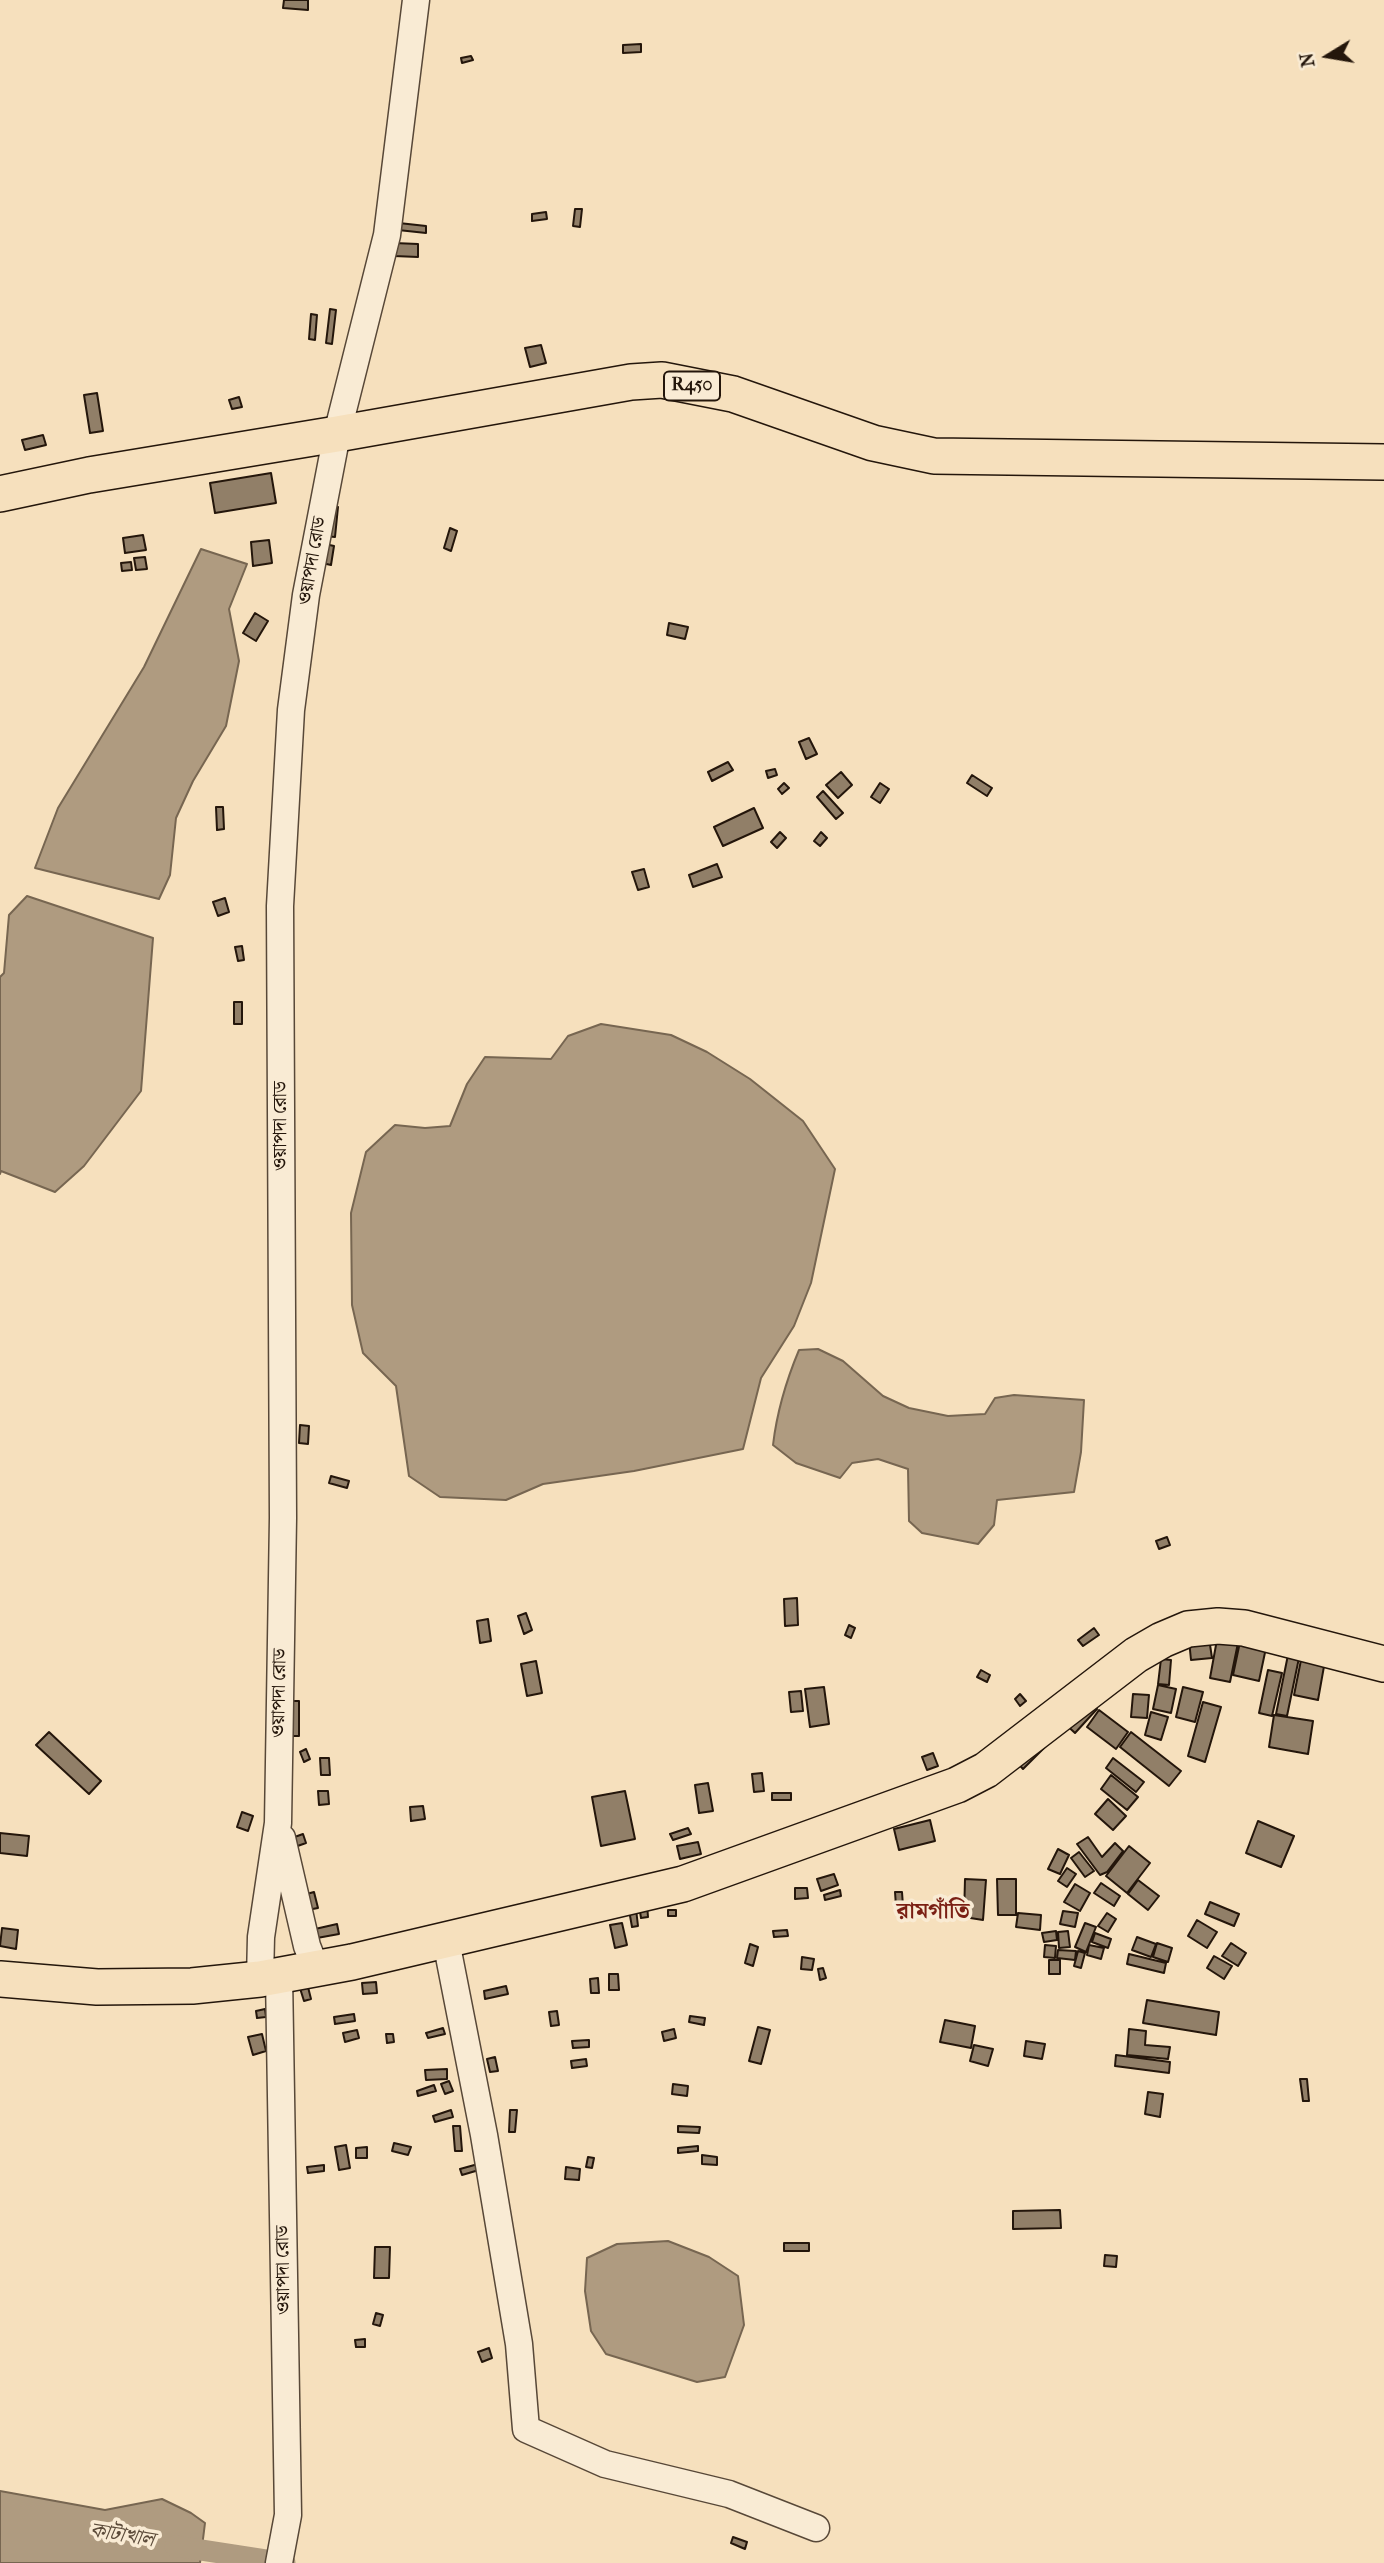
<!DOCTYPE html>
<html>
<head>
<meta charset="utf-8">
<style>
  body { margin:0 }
  #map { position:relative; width:1384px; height:2563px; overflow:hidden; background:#f6e0bd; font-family:"IM FELL French Canon",serif }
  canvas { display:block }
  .north { position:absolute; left:1293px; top:21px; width:70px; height:70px; -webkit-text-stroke:5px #f9ebd4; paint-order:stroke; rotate:259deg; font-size:19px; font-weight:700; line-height:28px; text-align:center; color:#24160b }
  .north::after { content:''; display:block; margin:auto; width:24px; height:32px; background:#24160b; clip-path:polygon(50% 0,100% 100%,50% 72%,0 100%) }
</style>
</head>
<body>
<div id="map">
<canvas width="1384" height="2563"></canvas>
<div class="north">N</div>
</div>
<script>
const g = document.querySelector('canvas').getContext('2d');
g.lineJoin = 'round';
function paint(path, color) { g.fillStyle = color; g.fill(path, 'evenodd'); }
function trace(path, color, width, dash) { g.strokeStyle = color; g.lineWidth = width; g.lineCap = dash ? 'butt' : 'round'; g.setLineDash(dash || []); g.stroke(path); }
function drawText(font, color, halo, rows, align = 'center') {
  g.font = font + ' "IM FELL French Canon","Noto Serif Bengali",serif'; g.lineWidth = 7; g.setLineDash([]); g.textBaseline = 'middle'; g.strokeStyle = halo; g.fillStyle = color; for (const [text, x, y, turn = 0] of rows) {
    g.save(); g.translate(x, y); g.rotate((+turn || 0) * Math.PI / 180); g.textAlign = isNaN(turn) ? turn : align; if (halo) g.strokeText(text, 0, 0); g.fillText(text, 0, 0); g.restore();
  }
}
const water = new Path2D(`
  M201 549 247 564 229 609 239 661 226 726 193 781 176 818 170 875 159 899 35 868 58 808 144 667Z
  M27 896 153 938 141 1091 84 1166 55 1192 1 1171 0 1174V977L4 973 9 915Z
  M601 1024 671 1035 707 1052 750 1079 803 1121 835 1169 811 1283 794 1326 761 1378 743 1449 634 1471 543 1484 506 1500 440 1497 409 1476 396 1386 363 1353 352 1305 351 1213 366 1152 395 1125 425 1128 450 1126 467 1084 485 1057 551 1059 568 1036Z
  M818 1349 843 1361 883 1396 909 1408 948 1416 985 1414 995 1398 1014 1395 1084 1400 1081 1452 1074 1492 997 1500 994 1525 978 1544 922 1533 909 1521 908 1469 878 1459 852 1463 840 1478 796 1463 773 1445C777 1411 786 1381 799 1350Z
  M668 2241 709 2257 738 2276 744 2325 725 2377 697 2382 606 2354 591 2331 585 2291 587 2258 617 2244Z
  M0 2491 105 2510 162 2499 191 2513 205 2523 200 2563H0Z`);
const canal = new Path2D(`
  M175 2546 285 2563`);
const building = new Path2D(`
  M284 0H308V10L283 8Z
  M641 44V52L623 53V45Z
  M471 56 473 60 462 63 461 58Z
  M575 209H582L580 227 573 226Z
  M546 212 547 219 532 221V214Z
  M399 223 426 226V233L398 230Z
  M394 243 418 244V257L394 256Z
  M330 309 336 310 332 344 326 343Z
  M311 314 317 315 315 340 309 339Z
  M541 345 546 363 530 367 525 348Z
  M97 393 103 431 90 433 84 395Z
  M239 397 242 407 232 409 229 400Z
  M43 435 46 445 25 450 22 440Z
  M271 473 276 503 215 513 210 483Z
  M328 506 338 507 335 537 325 536Z
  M450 528 457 531 451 551 444 548Z
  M143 535 146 550 125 553 123 538Z
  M269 540 272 563 253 566 251 542Z
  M325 544 334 546 331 565 322 563Z
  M145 557 147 569 136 570 134 558Z
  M131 562 132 570 122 571 121 563Z
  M255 613 268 621 256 641 243 633Z
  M669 623 688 627 685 639 667 635Z
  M809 738 817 754 806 759 799 742Z
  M728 762 733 770 712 781 708 772Z
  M775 769 777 775 768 778 766 771Z
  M841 772 852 785 838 798 826 785Z
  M972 775 992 788 987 796 967 783Z
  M784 783 789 788 782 794 778 789Z
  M880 783 889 789 880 803 871 797Z
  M823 791 843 813 836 819 817 797Z
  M216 807H223L224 829 217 830Z
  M754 808 763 828 723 846 714 827Z
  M780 832 786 838 777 848 771 842Z
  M821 832 827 838 820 846 814 841Z
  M717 864 722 877 693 887 689 875Z
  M644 869 649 887 638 890 632 872Z
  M225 898 229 912 218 916 213 902Z
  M242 946 244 960 238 961 235 947Z
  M234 1002H242V1024H234Z
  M300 1425 309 1426 308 1444 299 1443Z
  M331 1476 349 1481 347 1488 329 1483Z
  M1167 1537 1170 1545 1159 1549 1156 1541Z
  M797 1598 798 1625 785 1626 784 1599Z
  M526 1613 532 1630 524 1634 518 1616Z
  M488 1619 491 1641 480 1643 477 1621Z
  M849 1625 855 1628 851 1638 845 1635Z
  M1094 1628 1099 1635 1083 1646 1078 1640Z
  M1218 1634 1239 1638 1230 1682 1210 1678Z
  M1241 1637 1267 1643 1259 1681 1233 1675Z
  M1209 1638 1212 1658 1191 1660 1189 1640Z
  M1289 1650 1300 1653 1287 1716 1276 1714Z
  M1303 1650 1326 1655 1318 1700 1294 1695Z
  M1161 1659 1171 1660 1169 1685 1158 1684Z
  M536 1661 542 1693 527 1696 521 1664Z
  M981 1670 990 1675 987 1682 977 1677Z
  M1268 1670 1282 1673 1272 1716 1259 1713Z
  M1158 1685 1176 1689 1171 1713 1153 1709Z
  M824 1687 829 1724 810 1727 805 1689Z
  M1183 1687 1203 1692 1195 1722 1176 1717Z
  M801 1691 803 1711 791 1712 789 1692Z
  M1020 1694 1026 1701 1020 1706 1015 1699Z
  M1133 1694 1149 1695 1147 1718 1131 1717Z
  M1082 1696 1097 1709 1075 1733 1061 1720Z
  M287 1701H299V1736H287Z
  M1203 1702 1221 1707 1205 1762 1188 1756Z
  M1099 1710 1128 1732 1116 1749 1087 1727Z
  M1151 1712 1168 1717 1161 1740 1145 1735Z
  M1274 1715 1313 1721 1308 1754 1269 1747Z
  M49 1732 101 1781 89 1794 36 1745Z
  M1131 1732 1181 1771 1169 1786 1120 1747Z
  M1046 1746 1023 1769 1015 1760Z
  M306 1749 310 1759 304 1762 300 1752Z
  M933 1753 938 1766 927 1770 922 1757Z
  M320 1758H329L330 1775H321Z
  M1113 1758 1144 1782 1136 1792 1106 1768Z
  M762 1773 764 1791 754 1792 752 1774Z
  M1111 1775 1138 1797 1127 1810 1101 1789Z
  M708 1783 713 1811 699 1813 695 1785Z
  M318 1791H328L329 1804 319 1805Z
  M625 1791 635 1839 601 1846 592 1797Z
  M772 1793H791V1800H772Z
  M1108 1799 1126 1816 1113 1830 1095 1814Z
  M423 1806 425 1819 411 1821 410 1807Z
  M242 1812 253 1816 248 1831 237 1827Z
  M930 1820 935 1841 899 1850 894 1829Z
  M1258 1821 1294 1836 1281 1867 1246 1853Z
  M688 1828 691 1834 673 1840 670 1834Z
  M0 1833 29 1836 27 1856 0 1853Z
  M303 1834 306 1843 292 1848 289 1839Z
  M1088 1837 1102 1857 1115 1843 1123 1851 1107 1872 1100 1875 1077 1844Z
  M698 1842 701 1854 680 1859 677 1846Z
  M1129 1846 1150 1863 1127 1893 1106 1876Z
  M1058 1849 1069 1855 1060 1874 1048 1869Z
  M1079 1852 1094 1871 1085 1877 1071 1858Z
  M1067 1868 1076 1874 1067 1887 1058 1881Z
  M834 1874 838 1885 821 1891 817 1879Z
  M965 1879 986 1880 983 1920 964 1917Z
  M997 1879H1016V1915H998Z
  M1138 1880 1159 1896 1148 1910 1128 1894Z
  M1101 1883 1120 1896 1114 1906 1094 1893Z
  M1075 1884 1090 1893 1080 1911 1064 1902Z
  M795 1888H807L808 1898 795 1899Z
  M840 1890 841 1896 825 1900 824 1895Z
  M314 1892 318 1908 307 1910 303 1895Z
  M895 1892H902L903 1906H896Z
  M1210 1902 1239 1914 1234 1926 1205 1914Z
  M647 1904 648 1917 641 1918 639 1905Z
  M636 1909 638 1926 632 1927 629 1910Z
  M668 1910H676V1916H668Z
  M1063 1911 1078 1913 1075 1927 1060 1924Z
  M1018 1913 1041 1915 1040 1930 1016 1927Z
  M1107 1913 1116 1919 1108 1932 1098 1926Z
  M1197 1920 1217 1932 1207 1948 1188 1936Z
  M622 1923 627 1945 615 1948 610 1925Z
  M1085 1923 1096 1927 1086 1952 1075 1947Z
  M337 1924 339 1934 317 1938 315 1929Z
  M2 1928 18 1930 16 1949 0 1946Z
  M787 1930 788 1936 774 1937 773 1931Z
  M1056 1931 1057 1940 1044 1942 1042 1933Z
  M1068 1931 1070 1947 1059 1948 1058 1932Z
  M1095 1933 1111 1939 1108 1948 1092 1942Z
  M1137 1937 1156 1944 1151 1957 1132 1950Z
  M1157 1943 1172 1948 1168 1962 1153 1957Z
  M1231 1943 1246 1953 1238 1966 1222 1956Z
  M750 1944 758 1947 753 1966 745 1963Z
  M1045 1945 1056 1946 1055 1958 1044 1957Z
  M1089 1945 1104 1948 1101 1959 1087 1955Z
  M1058 1950 1076 1951 1075 1960 1057 1958Z
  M1078 1951 1085 1953 1081 1968 1074 1966Z
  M1129 1954 1166 1963 1164 1973 1127 1964Z
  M1214 1956 1232 1966 1224 1979 1207 1968Z
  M802 1957 814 1959 812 1970 801 1969Z
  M1049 1960H1060V1974H1049Z
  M823 1968 826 1978 820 1980 818 1969Z
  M609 1974H618L619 1990H609Z
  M598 1978 599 1993H591L590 1979Z
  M376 1982 377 1993 363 1994 362 1983Z
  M307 1983 311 1999 304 2001 299 1985Z
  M506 1986 508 1994 485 1999 484 1991Z
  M1147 2000 1219 2012 1216 2035 1143 2023Z
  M265 2009 266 2017 257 2018 256 2011Z
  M557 2011 559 2025 551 2026 549 2012Z
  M354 2014 355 2021 335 2024 334 2017Z
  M690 2016 705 2018 704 2025 689 2022Z
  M945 2020 975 2026 971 2048 940 2042Z
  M758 2027 770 2030 761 2064 749 2061Z
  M443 2028 445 2034 428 2038 426 2033Z
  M674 2029 676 2038 664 2041 662 2032Z
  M1129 2029 1146 2031 1145 2045 1170 2047 1168 2059 1127 2055Z
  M357 2030 359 2038 345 2042 343 2033Z
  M262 2034 266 2051 253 2055 248 2037Z
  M386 2034H393L394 2042 387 2043Z
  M589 2040V2047L573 2048 572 2041Z
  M1026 2041 1045 2044 1042 2059 1024 2056Z
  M974 2045 993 2049 988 2066 970 2061Z
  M1116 2055 1170 2062 1169 2073 1115 2066Z
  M495 2057 498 2071 490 2072 487 2059Z
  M586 2059 587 2066 572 2068 571 2061Z
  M447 2069V2079L426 2080 425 2070Z
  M1300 2079H1307L1309 2101H1303Z
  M449 2081 453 2091 445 2094 441 2084Z
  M673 2084 688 2086 687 2096 672 2094Z
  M434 2085 436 2091 418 2096 417 2091Z
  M1148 2092 1163 2094 1160 2117 1145 2114Z
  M451 2110 453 2117 435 2122 433 2116Z
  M510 2110H517L515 2132H509Z
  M453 2126H460L462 2151H455Z
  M678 2126 700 2127 699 2133 678 2132Z
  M394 2143 411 2147 408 2155 392 2151Z
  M346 2145 350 2168 339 2170 335 2147Z
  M698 2146V2151L678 2153V2148Z
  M367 2147V2158H356V2148Z
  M702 2155 717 2157V2165L702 2164Z
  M588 2157 594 2158 592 2168 586 2167Z
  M478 2164 479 2170 462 2175 460 2169Z
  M324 2165V2171L308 2173 307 2167Z
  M566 2167 580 2169 579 2180 565 2179Z
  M1060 2210 1061 2228 1013 2229V2211Z
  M784 2243H809V2251H784Z
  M375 2247H390L389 2278H374Z
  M1105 2255 1117 2256 1116 2267 1104 2266Z
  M376 2313 383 2315 380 2326 373 2324Z
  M365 2339V2347H356L355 2340Z
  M489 2348 492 2358 482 2362 478 2352Z
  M733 2537 747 2542 745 2549 731 2543Z`);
const minor = new Path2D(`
  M282 1838 307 1946 316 1969
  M446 1941 484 2135 519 2344 526 2429 605 2464 729 2494 816 2528
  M260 1979 261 1937 278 1823 283 1518 280 906 291 710 306 595 337 434 387 235 416 0
  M279 2563 288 2515 279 1976`);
const major = new Path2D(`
  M0 494 89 475 337 434 631 382 662 380 733 394 873 443 934 456 1384 462
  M0 1979 97 1987 192 1986 260 1979 352 1962 683 1884 957 1785 986 1770 1136 1655 1162 1640 1188 1629 1218 1626 1244 1628 1384 1664`);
const shields = [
  [692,386,56]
];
const shieldNames = [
  ["R450",692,386]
];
const streetNames = [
  ["ওয়াপদা রোড",313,561,-80],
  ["ওয়াপদা রোড",281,1126,-90],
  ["ওয়াপদা রোড",280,1693,-89],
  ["ওয়াপদা রোড",284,2270,-91]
];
const waterNames = [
  ["কাটাখাল",122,2536,9]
];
const quarterNames = [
  ["রামগাঁতি",933,1912]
];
paint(water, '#af9b80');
trace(water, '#776651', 2);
trace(canal, '#af9b80', 21);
paint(building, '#917f68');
trace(building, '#24160b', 2);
trace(minor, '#584838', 29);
trace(major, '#24160b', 38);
trace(minor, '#f9ebd4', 26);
trace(major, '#f6e0bd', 35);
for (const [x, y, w] of shields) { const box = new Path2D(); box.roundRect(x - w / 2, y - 14.5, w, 29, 5); g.fillStyle = '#f9ebd4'; g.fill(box); trace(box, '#24160b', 2); }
drawText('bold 18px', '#24160b', null, shieldNames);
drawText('19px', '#24160b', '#f9ebd4', streetNames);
drawText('italic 21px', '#5c4b3a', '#f9ebd4', waterNames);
drawText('bold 23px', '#7a1f14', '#f9ebd4', quarterNames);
</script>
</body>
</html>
